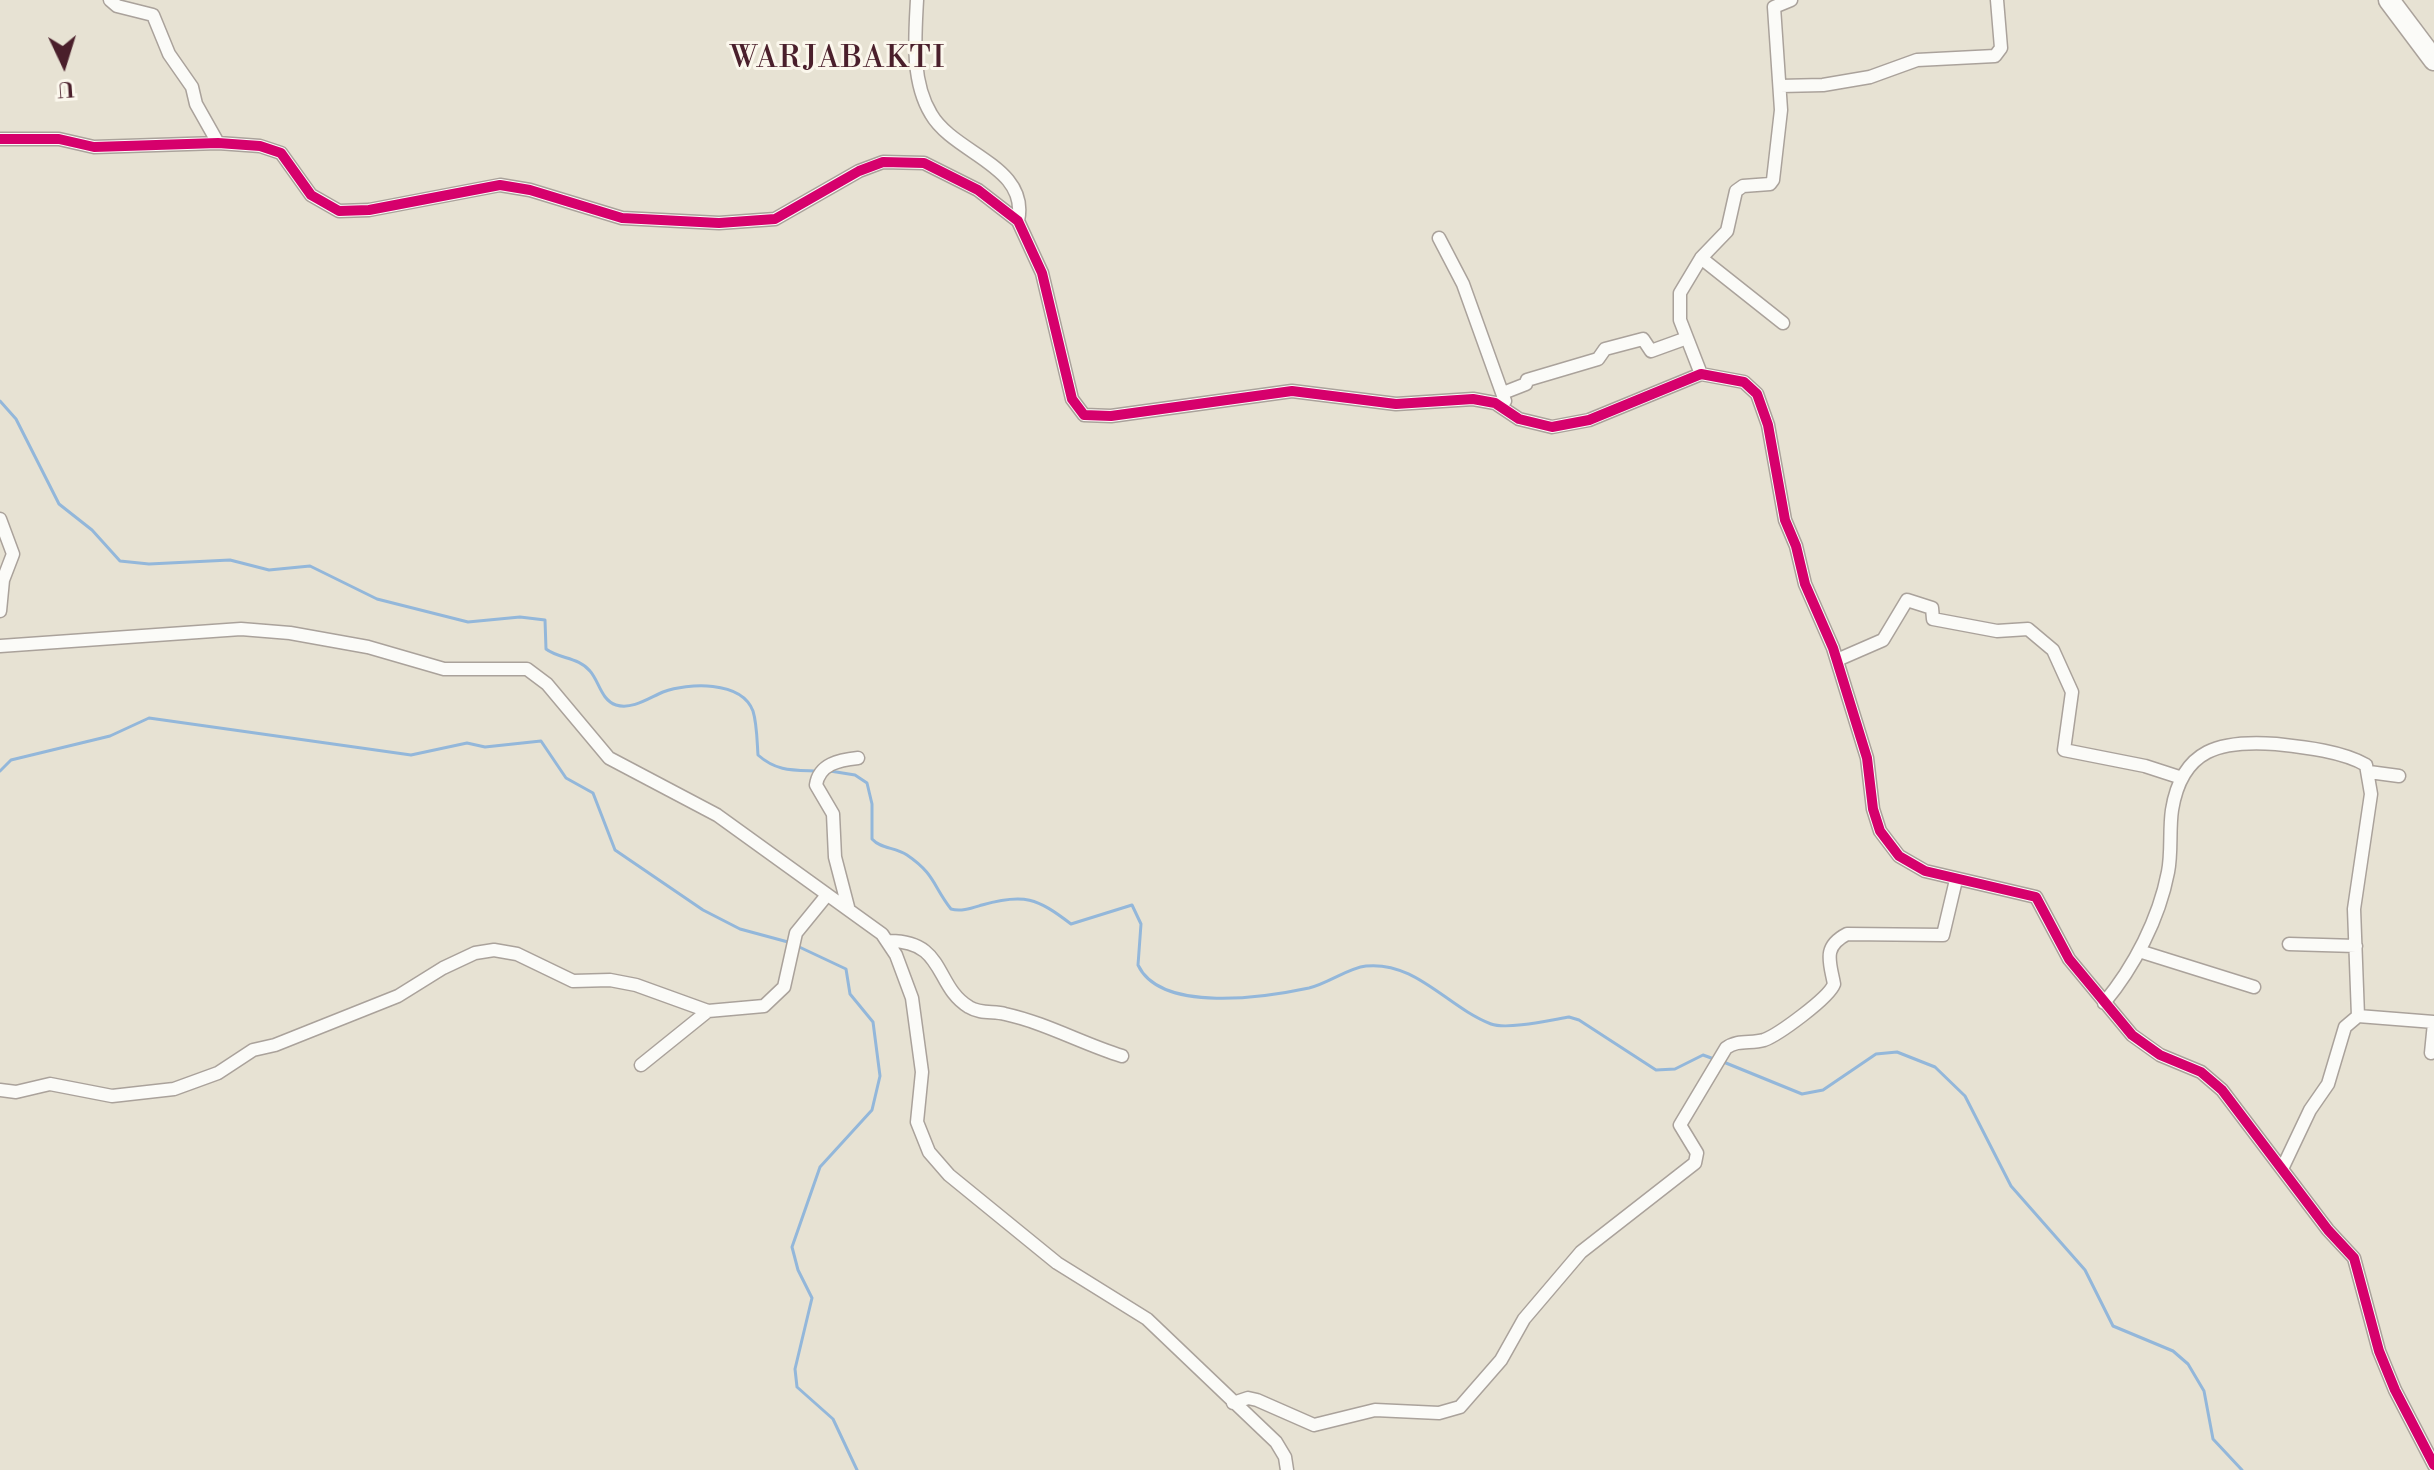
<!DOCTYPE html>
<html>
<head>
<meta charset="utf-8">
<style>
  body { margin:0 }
  #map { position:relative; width:2434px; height:1470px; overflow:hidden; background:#e7e2d3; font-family:"Libre Bodoni",serif }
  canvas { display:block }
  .north { position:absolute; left:24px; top:24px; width:80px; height:80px; -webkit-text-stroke:6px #fbf7ec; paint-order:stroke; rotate:176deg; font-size:22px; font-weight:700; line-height:32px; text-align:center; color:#4a1f2b }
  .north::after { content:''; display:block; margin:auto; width:28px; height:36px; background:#4a1f2b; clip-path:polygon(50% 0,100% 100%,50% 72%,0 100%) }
</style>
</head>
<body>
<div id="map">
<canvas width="2434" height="1470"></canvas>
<div class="north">U</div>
</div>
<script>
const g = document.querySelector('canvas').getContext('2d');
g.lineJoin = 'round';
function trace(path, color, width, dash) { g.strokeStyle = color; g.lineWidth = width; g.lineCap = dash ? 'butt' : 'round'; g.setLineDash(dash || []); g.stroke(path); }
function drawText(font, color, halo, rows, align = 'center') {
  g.font = font + ' "Libre Bodoni",serif'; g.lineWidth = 6; g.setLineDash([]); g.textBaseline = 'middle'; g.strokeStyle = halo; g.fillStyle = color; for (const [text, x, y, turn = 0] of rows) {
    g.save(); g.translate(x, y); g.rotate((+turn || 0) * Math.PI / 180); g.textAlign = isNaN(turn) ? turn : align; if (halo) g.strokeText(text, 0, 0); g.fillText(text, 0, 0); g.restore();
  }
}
const stream = new Path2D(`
  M0 401 16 419 59 504 92 530 120 561 149 564 230 560 269 570 310 566 377 599 468 622 520 617 545 620 546 649C559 659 579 657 590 671 599 681 601 700 616 705 632 710 649 698 663 692 688 683 741 680 753 711 757 724 757 741 758 755 777 772 794 770 818 771
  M0 771 11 760 110 736 149 718 411 755 467 743 485 747 541 741 566 778 593 793 615 850 703 910 740 929 788 942
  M830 771 855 775 867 783 872 804V839C881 849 895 847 907 855 935 874 933 886 951 909 961 912 972 908 982 905 1024 893 1037 898 1071 924L1132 905 1141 924 1138 965C1161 1014 1267 997 1309 988 1329 983 1348 968 1366 966 1416 961 1447 1007 1491 1024 1507 1030 1551 1020 1569 1017L1579 1020 1656 1070 1675 1069 1703 1055 1714 1059
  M795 945 846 969 850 994 873 1022 880 1076 872 1110 820 1167 792 1247 798 1270 812 1298 795 1369 797 1387 833 1419 857 1470
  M1721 1061 1802 1094 1823 1090 1876 1054 1897 1052 1935 1067 1965 1096 2011 1186 2085 1270 2113 1326 2173 1351 2188 1364 2204 1391 2213 1439 2242 1470`);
const minor = new Path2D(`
  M110 0 117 6 153 15 169 54 192 87 196 104 218 143
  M917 0C915 37 911 81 931 114 954 154 1030 166 1018 221
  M1780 86 1823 85 1870 77 1917 60 1995 56 2001 48 1997 0
  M0 139H59L94 147 218 143 260 146 281 153 311 195 339 211 369 210 500 185 530 190 622 218 719 223 775 219 859 171 883 162 924 163 978 190 1018 221 1042 273 1072 399 1084 415 1111 416 1292 391 1396 404 1473 399 1495 403 1519 419 1552 427 1589 420 1701 374 1744 382 1757 394 1768 425 1785 520 1796 546 1805 584 1833 648 1867 758 1873 809 1880 831 1899 856 1925 871 2036 897 2069 959 2132 1035 2160 1055 2201 1072 2222 1090 2328 1230 2354 1258 2379 1351 2395 1390 2434 1465
  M1439 238 1463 284 1505 401
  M1701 258 1783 323
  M1701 374 1680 320V293L1701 258 1727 231 1736 191 1743 186 1770 184 1773 180 1781 110 1774 7 1791 0
  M1503 393 1526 384 1527 380 1598 359 1605 349 1643 339 1651 351 1687 338
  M0 519 13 554 3 580 0 611
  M0 646 241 629 290 633 368 647 444 669H527L547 684 609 758 717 815 882 934 896 955 912 998 922 1072 917 1122 929 1152 949 1175 1057 1263 1147 1319 1276 1442 1285 1457 1287 1470
  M1837 660 1883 640 1907 600 1932 608 1933 619 1997 631 2028 629 2053 650 2072 692 2064 750 2145 766 2182 778
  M2369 772 2399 776
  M848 907 835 857 833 814 816 785C819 764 839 760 858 758
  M888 941C946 940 934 986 969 1007 980 1014 994 1011 1005 1014 1046 1023 1083 1044 1122 1056
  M2289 944 2356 946
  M2139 951 2254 987
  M2104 1003C2134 967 2159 919 2168 872 2172 852 2169 830 2172 810 2182 748 2221 740 2276 744 2303 747 2342 751 2366 765L2371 794 2354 909 2358 1016 2434 1022
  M2431 1053 2434 1023
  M641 1065 708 1011
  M0 1090 16 1092 50 1084 112 1096 174 1089 218 1073 253 1050 275 1045 398 996 443 968 475 953 494 950 517 954 573 981 610 980 636 985 708 1011 764 1006 784 987 796 933 827 895
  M2282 1169 2310 1110 2328 1084 2345 1027 2358 1016
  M1233 1403 1248 1398 1257 1400 1314 1425 1375 1410 1439 1413 1460 1407 1501 1360 1524 1319 1581 1252 1695 1163 1697 1153 1680 1125 1726 1048C1738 1039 1751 1044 1764 1040 1778 1035 1829 998 1834 984 1830 962 1822 947 1847 934L1943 935 1956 880`);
const primary = new Path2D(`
  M2389 0 2434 60`);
const cycleway = new Path2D(`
  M0 139H59L94 147 218 143 260 146 281 153 311 195 339 211 369 210 500 185 530 190 622 218 719 223 775 219 859 171 883 162 924 163 978 190 1018 221 1042 273 1072 399 1084 415 1111 416 1292 391 1396 404 1473 399 1495 403 1519 419 1552 427 1589 420 1701 374 1744 382 1757 394 1768 425 1785 520 1796 546 1805 584 1833 648 1867 758 1873 809 1880 831 1899 856 1925 871 2036 897 2069 959 2132 1035 2160 1055 2201 1072 2222 1090 2328 1230 2354 1258 2379 1351 2395 1390 2434 1465`);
const quarterNames = [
  ["WARJABAKTI",838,60]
];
trace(stream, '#93b7da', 3);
trace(minor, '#aaa29b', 15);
trace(primary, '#aaa29b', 23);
trace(minor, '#fbfbf8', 12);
trace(primary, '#fbfbf8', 20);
trace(cycleway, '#d6006c', 10);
g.letterSpacing = '2px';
drawText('30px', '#4a1f2b', '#fbf7ec', quarterNames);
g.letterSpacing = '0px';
</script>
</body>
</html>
